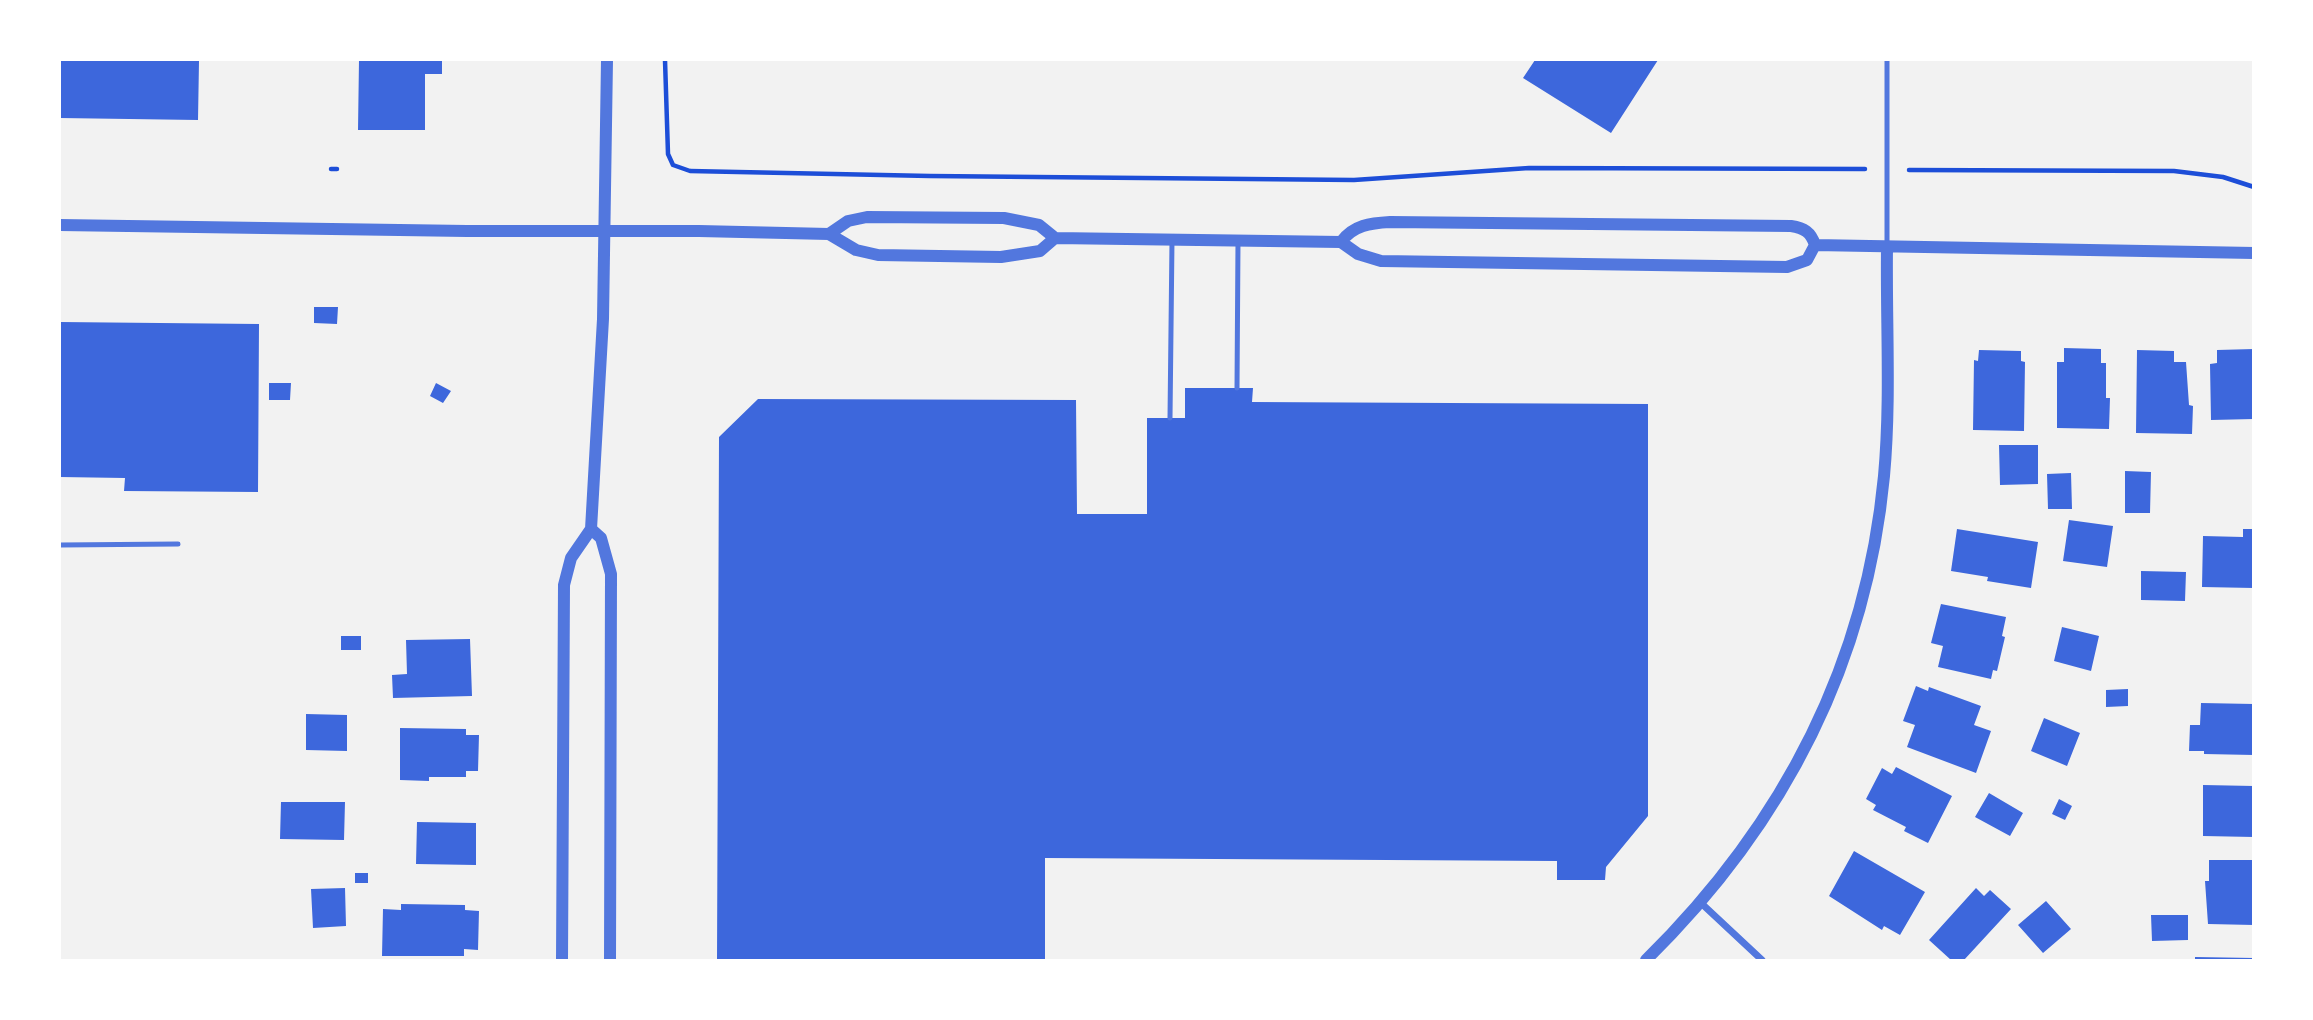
<!DOCTYPE html>
<html>
<head>
<meta charset="utf-8">
<style>
  body { margin:0 }
  #map { position:relative; width:2313px; height:1020px; overflow:hidden; background:#f2f2f2; font-family:"Roboto Serif",serif }
  canvas { display:block }
  .frame { position:absolute; inset:0; border:61px solid #fff; pointer-events:none }
</style>
</head>
<body>
<div id="map">
<canvas width="2313" height="1020"></canvas>
<div class="frame"></div>
</div>
<script>
const g = document.querySelector('canvas').getContext('2d');
g.lineJoin = 'round';
function paint(path, color) { g.fillStyle = color; g.fill(path, 'evenodd'); }
function trace(path, color, width, dash) { g.strokeStyle = color; g.lineWidth = width; g.lineCap = dash ? 'butt' : 'round'; g.setLineDash(dash || []); g.stroke(path); }
const building = new Path2D(`
  M60 60 199 61 198 120 60 118Z
  M359 60H442V74H425V130H358Z
  M1535 60H1658L1611 133 1523 78Z
  M314 307H338L337 324 314 323Z
  M60 322 259 324 258 492 124 491 125 478 60 477Z
  M2064 348 2101 349V363H2106V398H2110L2109 429 2057 428V362H2064Z
  M2254 349V419L2211 420 2210 364 2217 363V350Z
  M1979 350 2021 351V361L2025 362 2024 431 1973 430 1974 360 1978 361Z
  M2137 350 2174 351V362H2186L2189 405 2193 406 2192 434 2136 433Z
  M269 383H291L290 400H269Z
  M436 383 451 391 443 403 430 396Z
  M1185 388H1253L1252 402 1648 404V816L1606 867 1605 880H1557V861L1045 858V960H717L719 437 758 399 1076 400 1077 514H1147V418H1185Z
  M1999 445H2038V484L2000 485Z
  M2125 471 2151 472 2150 513H2125Z
  M2071 473 2072 509H2048L2047 474Z
  M2069 520 2113 526 2107 567 2063 561Z
  M1957 529 2038 542 2031 588 1987 581 1988 577 1951 571Z
  M2243 529H2254V588L2202 587 2203 536 2243 537Z
  M2141 571 2186 572 2185 601 2141 600Z
  M1941 604 2006 617 2002 636 2005 637 1997 671 1993 670 1991 679 1938 667 1943 646 1931 643Z
  M2062 627 2099 636 2091 671 2054 661Z
  M341 636H361V650H341Z
  M470 639 472 696 393 698 392 675 407 674 406 640Z
  M1916 686 1928 691 1929 687 1981 706 1974 725 1991 731 1976 773 1907 747 1915 725 1903 721Z
  M2128 689V706L2106 707V690Z
  M2201 703 2254 704V755L2204 754V751H2189L2190 725H2200Z
  M306 714 347 715V751L306 750Z
  M2044 718 2080 733 2067 766 2031 751Z
  M400 728 466 729V735H479L478 771H466V777H429V781L400 780Z
  M1896 767 1952 796 1928 843 1904 831 1906 827 1873 810 1876 805 1866 799 1882 768 1892 774Z
  M2203 785 2254 786V837L2203 836Z
  M1989 793 2023 813 2010 836 1975 817Z
  M2059 799 2072 806 2065 820 2052 814Z
  M281 802H345L344 840 280 839Z
  M417 822 476 823V865L416 864Z
  M1854 851 1925 892 1900 935 1884 926 1882 930 1829 896Z
  M2209 860H2254V925L2208 924 2205 881H2209Z
  M355 873H368V883H355Z
  M345 888 346 926 313 928 311 889Z
  M1976 888 1984 896 1990 890 2011 909 1964 960H1951L1929 940Z
  M2046 901 2071 929 2043 953 2018 925Z
  M401 904 465 905V910L479 911 478 950 464 949V956H382L383 909 401 910Z
  M2151 915H2188V940L2152 941Z
  M2195 957 2254 958V960H2195Z`);
const path = new Path2D(`
  M665 60 668 154 673 165 690 171 930 176 1354 180 1529 168 1865 169
  M331 169H337
  M1909 170 2174 171 2223 177 2254 187`);
const service = new Path2D(`
  M1887 60V245
  M1237 388 1238 241
  M1170 418 1172 240
  M60 545 178 544`);
const minor = new Path2D(`
  M1701 903 1762 960`);
const tertiary = new Path2D(`
  M1390 222 1791 226C1804 228 1811 232 1815 245L1807 260 1787 267 1381 261 1358 254 1341 242C1353 225 1371 223 1390 222Z
  M60 225 467 231H699L829 234 856 250 878 255 1001 257 1040 251 1055 238
  M829 234 848 221 867 217 1004 218 1039 225 1055 238 1341 242
  M1815 245 2254 253
  M591 529 601 538 611 574 610 960
  M562 960 564 585 571 558 591 529 603 319 607 60
  M1646 960C1781 827 1866 666 1884 476 1891 400 1886 323 1887 248`);
paint(building, '#3d67dc');
trace(path, '#1d4ed8', 4.5);
trace(service, '#5277de', 5);
trace(minor, '#5277de', 7);
trace(tertiary, '#5277de', 12);
</script>
</body>
</html>
